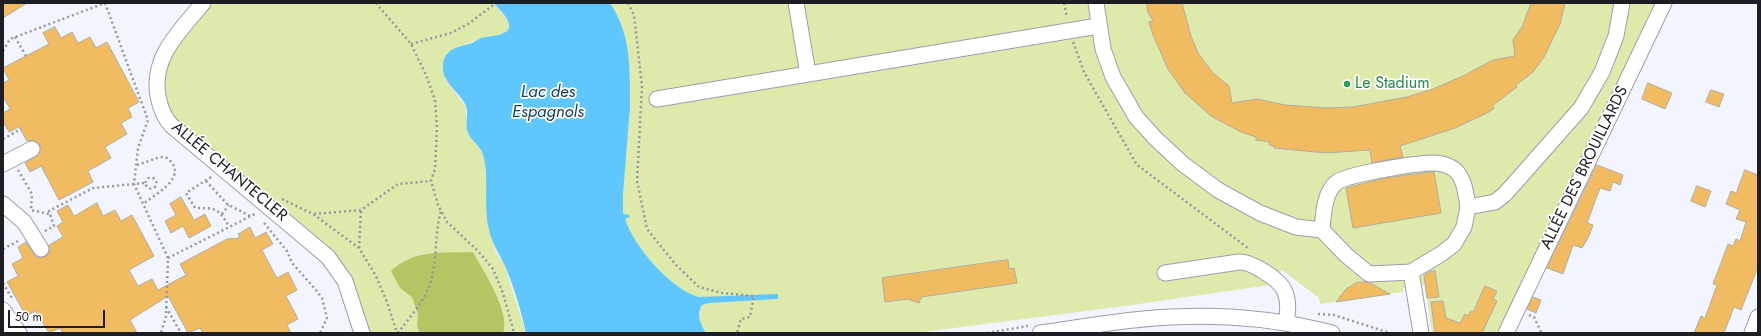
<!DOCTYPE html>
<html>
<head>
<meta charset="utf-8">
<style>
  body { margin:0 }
  #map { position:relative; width:1761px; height:336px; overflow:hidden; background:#f2f5ff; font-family:Jost,sans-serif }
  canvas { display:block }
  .frame { position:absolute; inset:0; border:4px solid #1d1e23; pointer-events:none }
  .scale { position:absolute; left:8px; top:310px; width:97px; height:18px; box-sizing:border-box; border:2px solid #1d1e23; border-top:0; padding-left:5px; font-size:12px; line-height:14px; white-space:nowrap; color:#1d1e23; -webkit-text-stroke:3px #fff; paint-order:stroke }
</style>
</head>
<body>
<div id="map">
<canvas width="1761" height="336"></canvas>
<div class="frame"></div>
<div class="scale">50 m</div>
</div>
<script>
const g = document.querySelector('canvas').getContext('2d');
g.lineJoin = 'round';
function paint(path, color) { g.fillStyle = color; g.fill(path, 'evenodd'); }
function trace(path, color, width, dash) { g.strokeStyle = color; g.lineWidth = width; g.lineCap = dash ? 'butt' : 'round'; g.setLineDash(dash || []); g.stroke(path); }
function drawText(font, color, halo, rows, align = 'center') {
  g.font = font + ' Jost,sans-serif'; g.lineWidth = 3.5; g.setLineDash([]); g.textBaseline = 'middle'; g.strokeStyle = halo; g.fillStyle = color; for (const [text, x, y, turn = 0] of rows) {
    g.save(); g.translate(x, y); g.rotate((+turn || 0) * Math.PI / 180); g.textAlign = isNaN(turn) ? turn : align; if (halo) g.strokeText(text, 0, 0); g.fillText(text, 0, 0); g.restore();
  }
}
const green = new Path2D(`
  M202 3H493L509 21 510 26 508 30 500 36 485 37 455 48 447 54 442 65 446 80 466 107V124L468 134 484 155 486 177V211L489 229 496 252 505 266 526 333H356L334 257 155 102 151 83 153 59Z
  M610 3H1657L1497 333H1432L1425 285 1403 288V292L1320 304 1319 298 1282 270 1270 285 1125 306 916 333H706C700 324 696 314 702 305L738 295C725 296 706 300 693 295 669 286 627 240 623 214 621 198 624 182 625 166 627 146 629 127 630 108 630 72 632 35 610 3Z`);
const forest = new Path2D(`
  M473 252C483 271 511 312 503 333H420L417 326 418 314 412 297 400 288 391 271C414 249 443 253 473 252Z`);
const water = new Path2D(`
  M493 3H610C632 35 630 72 630 108L623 194V214L629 215 630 217 625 219C633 245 671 290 699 297L778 294V299L709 303 702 305C696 314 700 324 706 333H526C521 311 514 287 505 266 499 253 493 246 489 230 483 206 489 182 484 158 482 147 472 142 468 133 464 124 469 115 466 106 462 96 451 89 446 79 440 68 442 54 455 48 460 46 466 45 472 43 476 41 481 37 486 37 519 34 513 22 493 3Z`);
const building = new Path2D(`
  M3 3H27L3 18Z
  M1147 3H1182L1191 36 1198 53 1213 73 1229 86 1232 103 1257 99 1285 105 1327 108 1353 107 1407 97 1433 89 1463 76 1493 60 1515 56 1513 40 1522 27 1531 3H1565L1560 24 1544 57 1533 72 1516 85 1517 87 1492 106 1494 108 1491 111 1455 128 1400 146 1403 157 1372 163 1370 150 1326 153 1274 148V146L1269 145 1270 142 1256 140V137L1241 132 1211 116 1185 93 1168 69 1153 35 1149 22 1153 21 1148 12Z
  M55 27 61 38 72 32 78 43 90 37 96 48 107 42 139 102 128 108 132 117 121 123 127 134 105 147 111 158 88 171 93 182 59 200 41 166 30 172 25 163 39 154 40 145 33 140 27 141 19 127 9 132 3 122V113L10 109 3 96V83L9 80 3 68 49 44 43 33Z
  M1648 83 1672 93 1665 109 1642 99Z
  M1711 90 1724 94 1719 107 1706 102Z
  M1597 165 1623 175 1620 185 1613 182 1610 191 1600 188 1587 223 1593 225 1589 236 1582 248 1573 245 1563 274 1547 268Z
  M1745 170 1758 175V267L1741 310 1734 307 1724 333H1694L1701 316 1705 318 1717 285 1713 284 1728 244 1733 246 1736 239 1740 241 1746 222 1736 219 1740 210 1726 204 1731 191 1736 193Z
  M1434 172 1441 213 1353 228 1346 188 1385 178Z
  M1697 186 1711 191 1705 207 1691 201Z
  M181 197 194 220 205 214 211 226 189 238 183 226 171 233 165 221 176 215 170 204Z
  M97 203 103 216 115 210 121 221 132 215 154 256 129 270 138 286 152 279 158 290 186 275 180 264 227 239 240 238 238 234 250 227 255 238 266 232 273 244 262 250 274 273 277 278 288 272 297 290 286 296 298 319 287 325 291 333H203L200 328 188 333 168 296 130 320 137 333H63L60 328 49 333 36 311 26 316 7 282 18 276 12 264 23 258 18 247 26 242 36 257H45L49 253V245L63 237 57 226 63 222 57 211 68 205 74 216Z
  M1008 260 1009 269 1014 268 1017 283 921 297 919 303 908 299 885 302 882 278Z
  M1435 271 1439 297 1427 298 1424 276 1429 272Z
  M1363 282 1370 283 1390 294 1336 302 1346 289 1356 283Z
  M1485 286 1497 291 1493 299 1497 301 1482 333H1435L1431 302 1443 301 1446 318 1460 323 1465 314 1468 316 1471 311 1473 312Z
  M1533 297 1541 300 1536 313 1527 309Z`);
const path = new Path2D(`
  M105 3 148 120 138 148 134 184 168 258 166 316 161 333
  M376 3 411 44 426 75 435 100 437 127 435 169 431 181 438 205 447 222 478 251 493 269 503 293 514 333
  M628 3 634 15 642 86 637 181 647 229 676 265 699 287 722 293 754 296 750 317 741 319 737 333
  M1064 3 1067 18
  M15 37 26 56
  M1073 42 1084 72 1137 165 1249 249
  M411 44 451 33 468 24 496 3
  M3 51 10 39 105 3
  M3 139 21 129
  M137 165 160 157 167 158C190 176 157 193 143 204
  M18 170 32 194 31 210 49 214
  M211 177 186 193 195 208C215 208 219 208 229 227
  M145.5 183a5.5 5.5 0 1 1 11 0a5.5 5.5 0 1 1-11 0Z
  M206 181 227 204 250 216
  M282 199 313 214 359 248 376 276 387 302 397 333
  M222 214 229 205
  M314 214 361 210 398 184 431 181
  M264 223 287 251 292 263 316 290 322 298 327 318 320 333
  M45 231 54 226 49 211 93 188 145 183
  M359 248 361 210
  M3 249 20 240
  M168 258 255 214
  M3 283 13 300
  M166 307 181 333
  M1318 314 1334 315 1390 333
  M1529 315 1534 317 1541 332
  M398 333C409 318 424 302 430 284 438 260 434 235 441 211
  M987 333 1028 326`);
const minor = new Path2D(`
  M203 3C180 31 151 57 158 96 160 107 164 118 172 126L328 257 345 281 362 333
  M796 3 808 74
  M1096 3 1103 49 1113 77 1136 117 1156 139 1183 164 1218 190 1260 213 1296 227 1322 230 1346 255 1369 274 1411 272 1441 254 1454 244 1464 227 1468 207 1495 202 1505 194 1581 108 1602 72 1616 36 1622 3
  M657 99 1098 26
  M3 164 32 149
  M3 204 24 222 41 249
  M1322 230C1323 216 1324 192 1337 182 1349 174 1417 163 1432 163 1440 163 1449 165 1455 170 1465 179 1466 195 1468 207
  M1411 272 1421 333
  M1165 273 1239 262C1251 261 1281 280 1285 292 1289 302 1288 313 1286 323
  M3 310 19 333
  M3 331 4 333
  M1040 333C1083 327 1126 319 1170 317 1224 314 1279 319 1332 333
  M1506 333 1664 3
  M1752 333 1758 317`);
const markers = [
  [1347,84,4,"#2e9e5b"]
];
const leisureNames = [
  ["Le Stadium",1355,84]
];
const streetNames = [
  ["ALLÉE DES BROUILLARDS",1585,168,-64],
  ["ALLÉE CHANTECLER",229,172,40]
];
const waterNames = [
  ["Lac des",548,93],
  ["Espagnols",548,113]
];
paint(green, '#dee9ac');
paint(forest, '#b6c463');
paint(water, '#5fc6fe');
paint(building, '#f1bb61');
trace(building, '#b2aca1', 1);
trace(minor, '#9c9faa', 17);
trace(path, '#95979f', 2.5, [2, 3]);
trace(minor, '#fff', 15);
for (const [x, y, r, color] of markers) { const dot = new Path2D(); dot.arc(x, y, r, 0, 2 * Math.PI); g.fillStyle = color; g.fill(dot); trace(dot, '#fff', 1.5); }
drawText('16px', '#27864d', '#fff', leisureNames, 'left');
drawText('16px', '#1d1e23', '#fff', streetNames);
drawText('italic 17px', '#164259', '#fff', waterNames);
</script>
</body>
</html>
